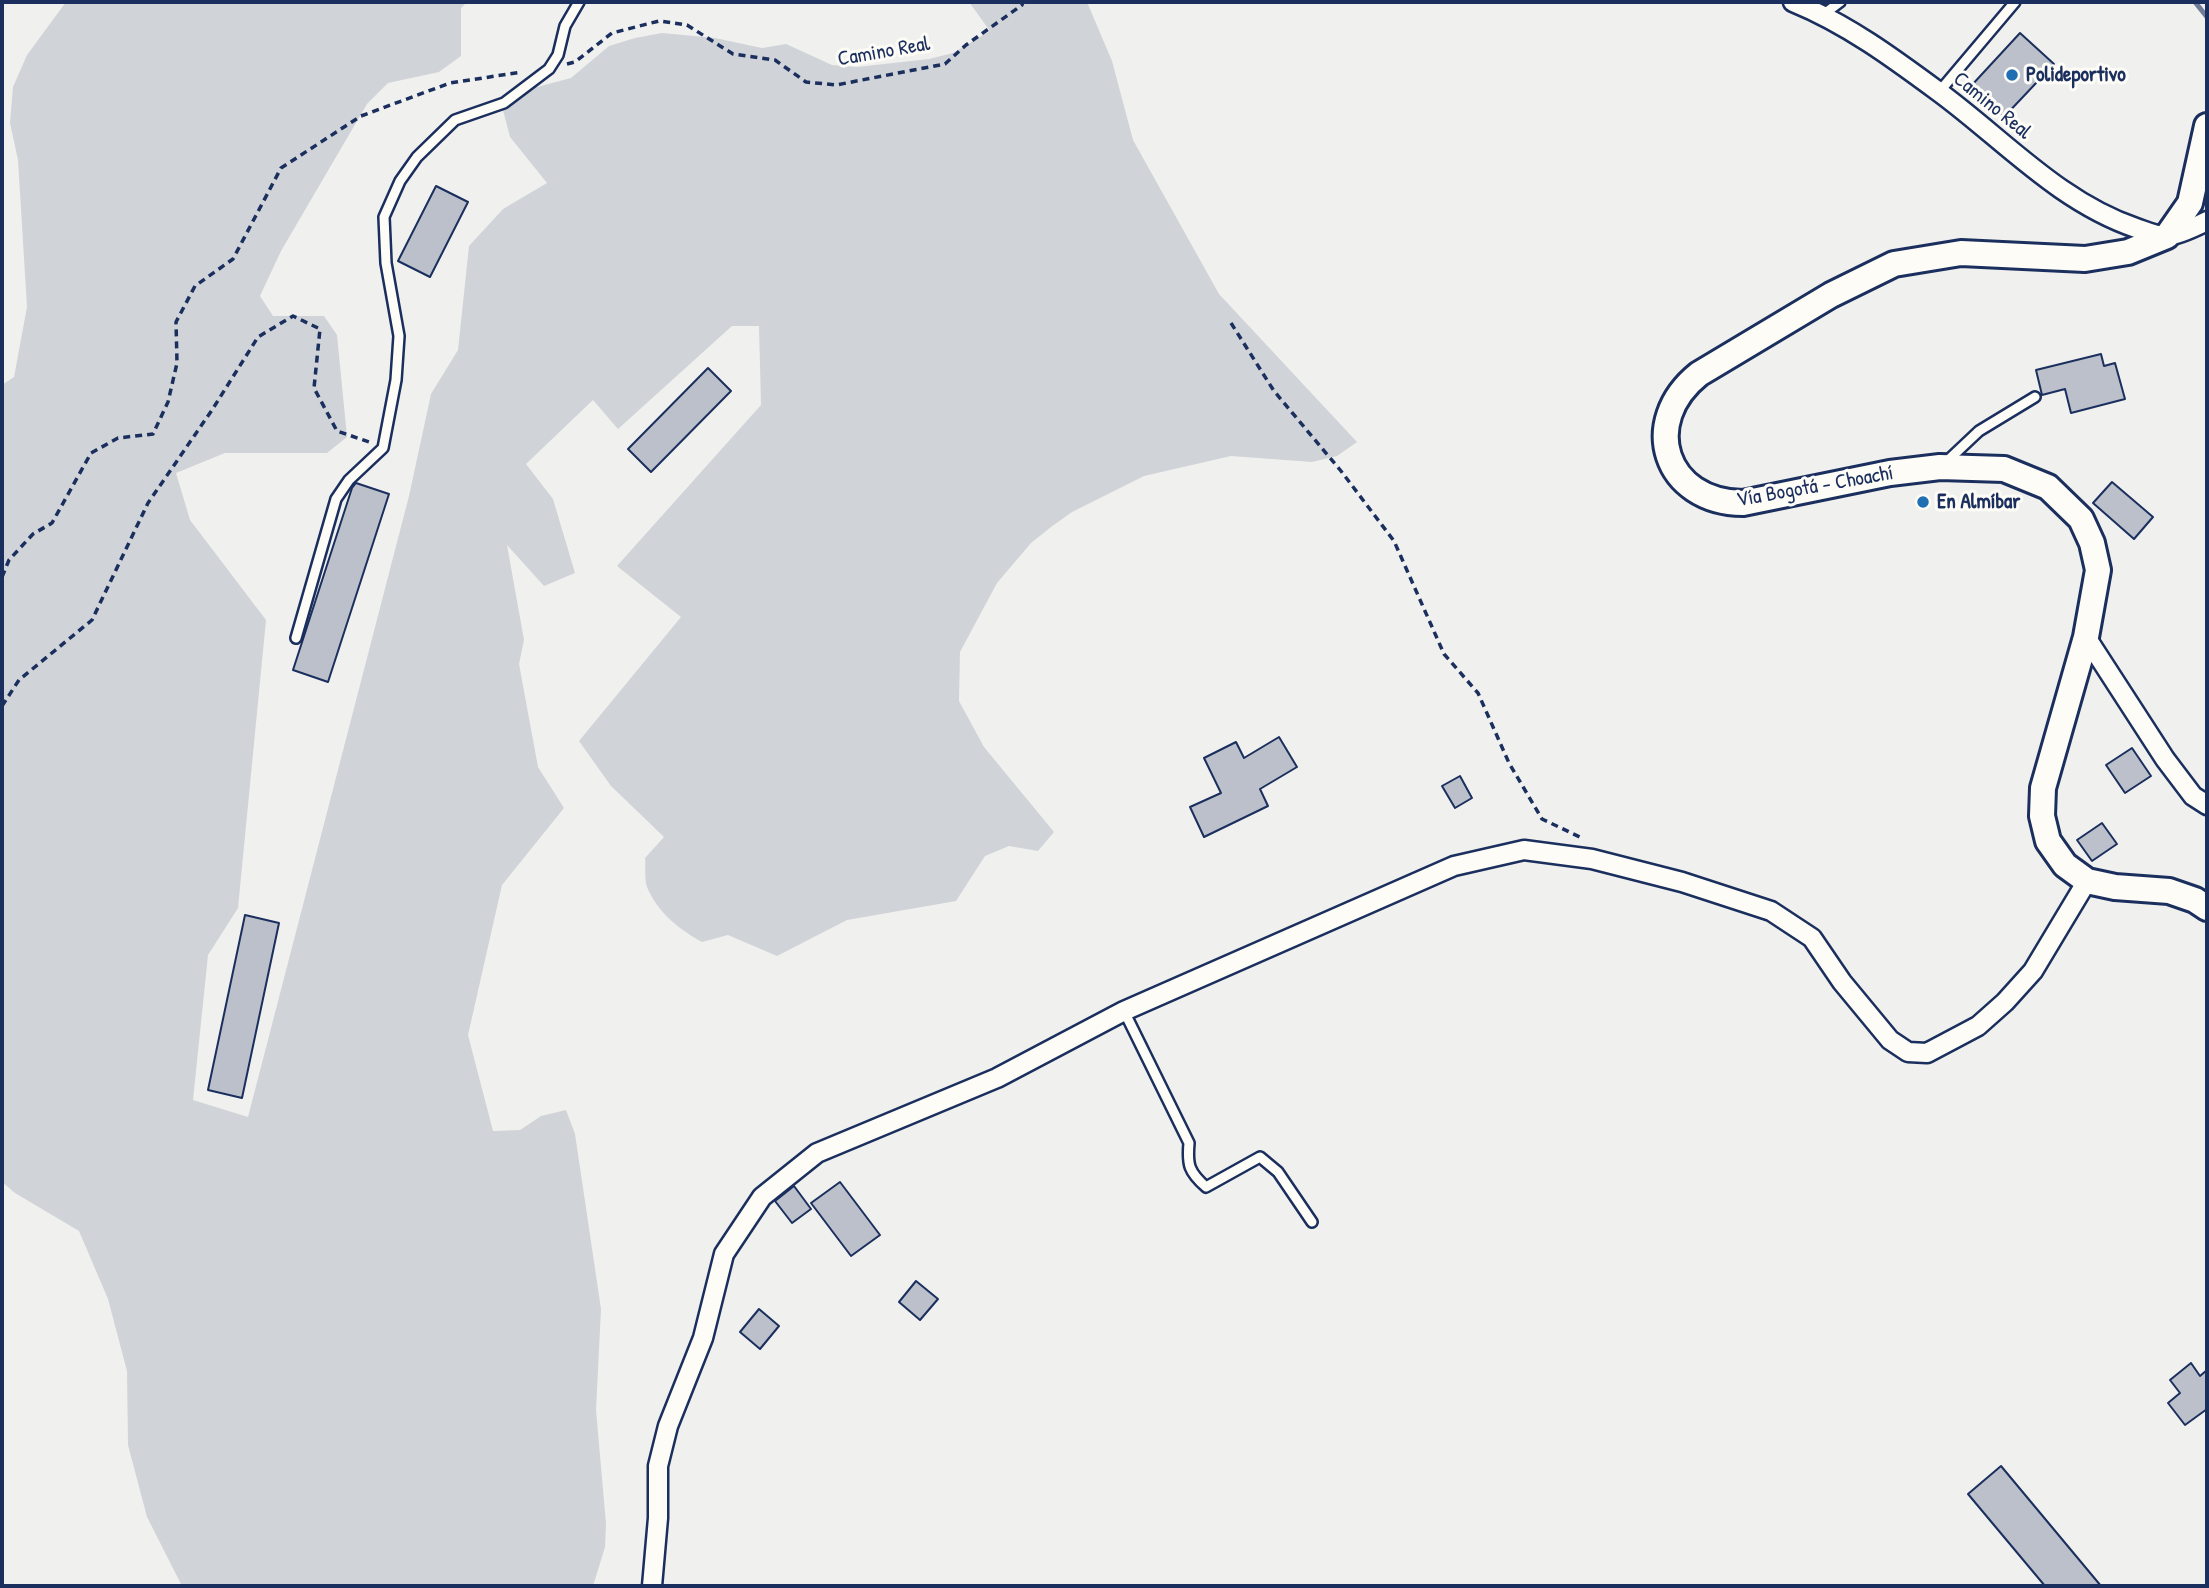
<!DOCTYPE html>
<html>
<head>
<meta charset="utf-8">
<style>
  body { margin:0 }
  #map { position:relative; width:2209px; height:1588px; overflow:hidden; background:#f0f0ee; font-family:"Patrick Hand",sans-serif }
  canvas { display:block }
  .frame { position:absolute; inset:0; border:4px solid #1b2f5e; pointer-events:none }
</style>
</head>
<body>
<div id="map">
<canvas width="2209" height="1588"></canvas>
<div class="frame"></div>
</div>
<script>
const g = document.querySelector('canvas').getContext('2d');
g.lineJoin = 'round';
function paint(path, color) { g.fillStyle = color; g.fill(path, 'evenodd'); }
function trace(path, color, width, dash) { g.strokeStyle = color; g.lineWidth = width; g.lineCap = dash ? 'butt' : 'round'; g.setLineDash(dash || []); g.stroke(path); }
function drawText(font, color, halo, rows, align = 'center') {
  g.font = font + ' "Patrick Hand",sans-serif'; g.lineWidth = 6; g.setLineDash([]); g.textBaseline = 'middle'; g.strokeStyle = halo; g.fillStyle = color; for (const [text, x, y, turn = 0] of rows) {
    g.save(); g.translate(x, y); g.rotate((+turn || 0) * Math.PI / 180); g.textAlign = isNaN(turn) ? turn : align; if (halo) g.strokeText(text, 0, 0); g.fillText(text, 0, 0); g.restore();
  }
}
const green = new Path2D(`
  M66 2H467L461 8V56L439 72 388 83 367 104 281 251 260 296 273 316H324L337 335 347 437 327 453H225L176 473 190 520 266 620 238 908 208 955 193 1100 248 1117 409 496 431 394 458 350 469 246 503 209 547 183 510 137 503 110 522 91 571 78 609 46 635 38 662 33 715 38 762 48 786 44 832 65 857 67 929 59 953 53 990 31 969 2H1087L1112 61 1133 140 1219 294 1357 442 1337 456 1312 462 1231 456 1144 476 1072 512 1051 527 1031 543 997 583 960 652 959 701 984 747 1054 832 1038 851 1009 846 985 856 956 901 847 920 777 956 728 935 702 942C680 930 657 912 647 887 644 879 646 867 645 858L664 837 611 786 579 741 681 617 617 566 761 405 759 326H732L618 429 593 400 526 464 553 499 575 573 544 586 507 545 524 640 519 664 538 767 564 808 502 885 468 1035 493 1131 520 1130 541 1116 566 1110 575 1134 601 1309 596 1410 606 1524 605 1547 593 1586H182L147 1517 128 1445 127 1371 108 1299 79 1231 15 1193 2 1182V385L14 377 27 307 18 160 10 123 13 87 27 55Z`);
const stream = new Path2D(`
  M2195 2 2207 17`);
const building = new Path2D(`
  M2020 33 2054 64 2004 117 1971 86Z
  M436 186 468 202 430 277 398 261Z
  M2101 354 2104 366 2115 363 2125 399 2071 413 2065 389 2042 395 2036 370Z
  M708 368 731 391 651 472 628 449Z
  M2112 482 2153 517 2134 539 2093 503Z
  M356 483 389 494 328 682 293 670 352 488Z
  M1279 737 1297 767 1260 789 1268 806 1204 837 1190 807 1221 793 1204 758 1236 742 1244 758Z
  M2132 748 2151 776 2125 793 2106 765Z
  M1460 776 1472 798 1455 808 1442 786Z
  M2102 823 2117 844 2092 861 2077 840Z
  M245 915 279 923 242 1098 208 1090Z
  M840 1182 880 1235 851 1256 811 1203Z
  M794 1186 811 1209 792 1223 775 1201Z
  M916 1281 938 1299 920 1320 899 1302Z
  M759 1309 779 1326 760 1349 740 1332Z
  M2191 1363 2200 1376 2207 1370V1409L2185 1425 2168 1403 2180 1393 2170 1380Z
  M2001 1466 2101 1586H2045L1968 1494Z`);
const path = new Path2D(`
  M567 64 575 62 612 33 659 21 687 25 733 54 775 60 806 82 836 85 945 64 966 45 1022 5 1023 2
  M1231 323 1274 391 1341 471 1394 541 1444 654 1478 693 1509 763 1542 819 1584 839
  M2 577 9 560 33 534 52 523 91 453 118 438 153 434 168 402 177 363 176 322 195 286 233 259 281 168 361 116 450 83 522 72
  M2 706 19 680 92 620 148 503 212 410 258 337 293 316 320 329 314 388 337 431 369 442`);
const service = new Path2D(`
  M1824 14 1840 2
  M1939 92 2015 2
  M1944 464 1979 431 2035 397
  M296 638 336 499 349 480 383 448 396 380 399 336 386 263 384 217 400 181 417 157 455 120 504 103 549 69 558 55 565 26 579 2
  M1124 1011 1189 1143C1187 1165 1189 1172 1206 1187L1260 1157 1278 1172 1312 1222`);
const minor = new Path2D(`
  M1793 2C1847 24 1893 58 1939 92 2003 139 2059 202 2136 228 2145 231 2158 237 2167 236 2179 235 2197 226 2207 221
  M2086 637 2165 759 2193 796 2207 805
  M652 1586 658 1518V1466L668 1426 703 1338 724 1254 762 1197 817 1153 997 1078 1124 1011 1454 866 1524 850 1592 859 1682 882 1771 911 1812 938 1842 982 1890 1040 1908 1052 1927 1053 1978 1026 2005 1002 2033 971 2087 881`);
const secondary = new Path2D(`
  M2207 126 2190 203 2167 236 2128 252 2085 259 1961 253 1894 264 1831 295 1699 374C1639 422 1664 502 1743 503L1890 473 1940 467 2004 469 2048 487 2081 519 2092 543 2098 570 2086 637 2043 788 2042 816 2048 841 2065 865 2087 881 2115 887 2169 891 2195 900 2207 908`);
const markers = [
  [2012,75,7,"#1f6fb2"],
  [1923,502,7,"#1f6fb2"]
];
const streetNames = [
  ["Camino Real",884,52,-10],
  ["Camino Real",1992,106,39],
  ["Vía Bogotá - Choachí",1815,487,-10]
];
const poiNames = [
  ["Polideportivo",2026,75],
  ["En Almíbar",1937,502]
];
paint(green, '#d0d3d8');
trace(stream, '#6f7b97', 5);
paint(building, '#bbc0ca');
trace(building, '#1b2f5e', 2);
trace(service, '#1b2f5e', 14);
trace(minor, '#1b2f5e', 23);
trace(secondary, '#1b2f5e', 30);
trace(path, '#1b2f5e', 3.5, [7, 5]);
trace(service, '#fdfcf7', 9);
trace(minor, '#fdfcf7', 18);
trace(secondary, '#fdfcf7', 24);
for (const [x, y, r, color] of markers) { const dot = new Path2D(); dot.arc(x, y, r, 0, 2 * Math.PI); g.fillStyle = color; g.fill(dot); trace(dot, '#fdfcf7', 2.5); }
drawText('21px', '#1b2f5e', '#fdfcf7', streetNames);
drawText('bold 21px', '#1b2f5e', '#fdfcf7', poiNames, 'left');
</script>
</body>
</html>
